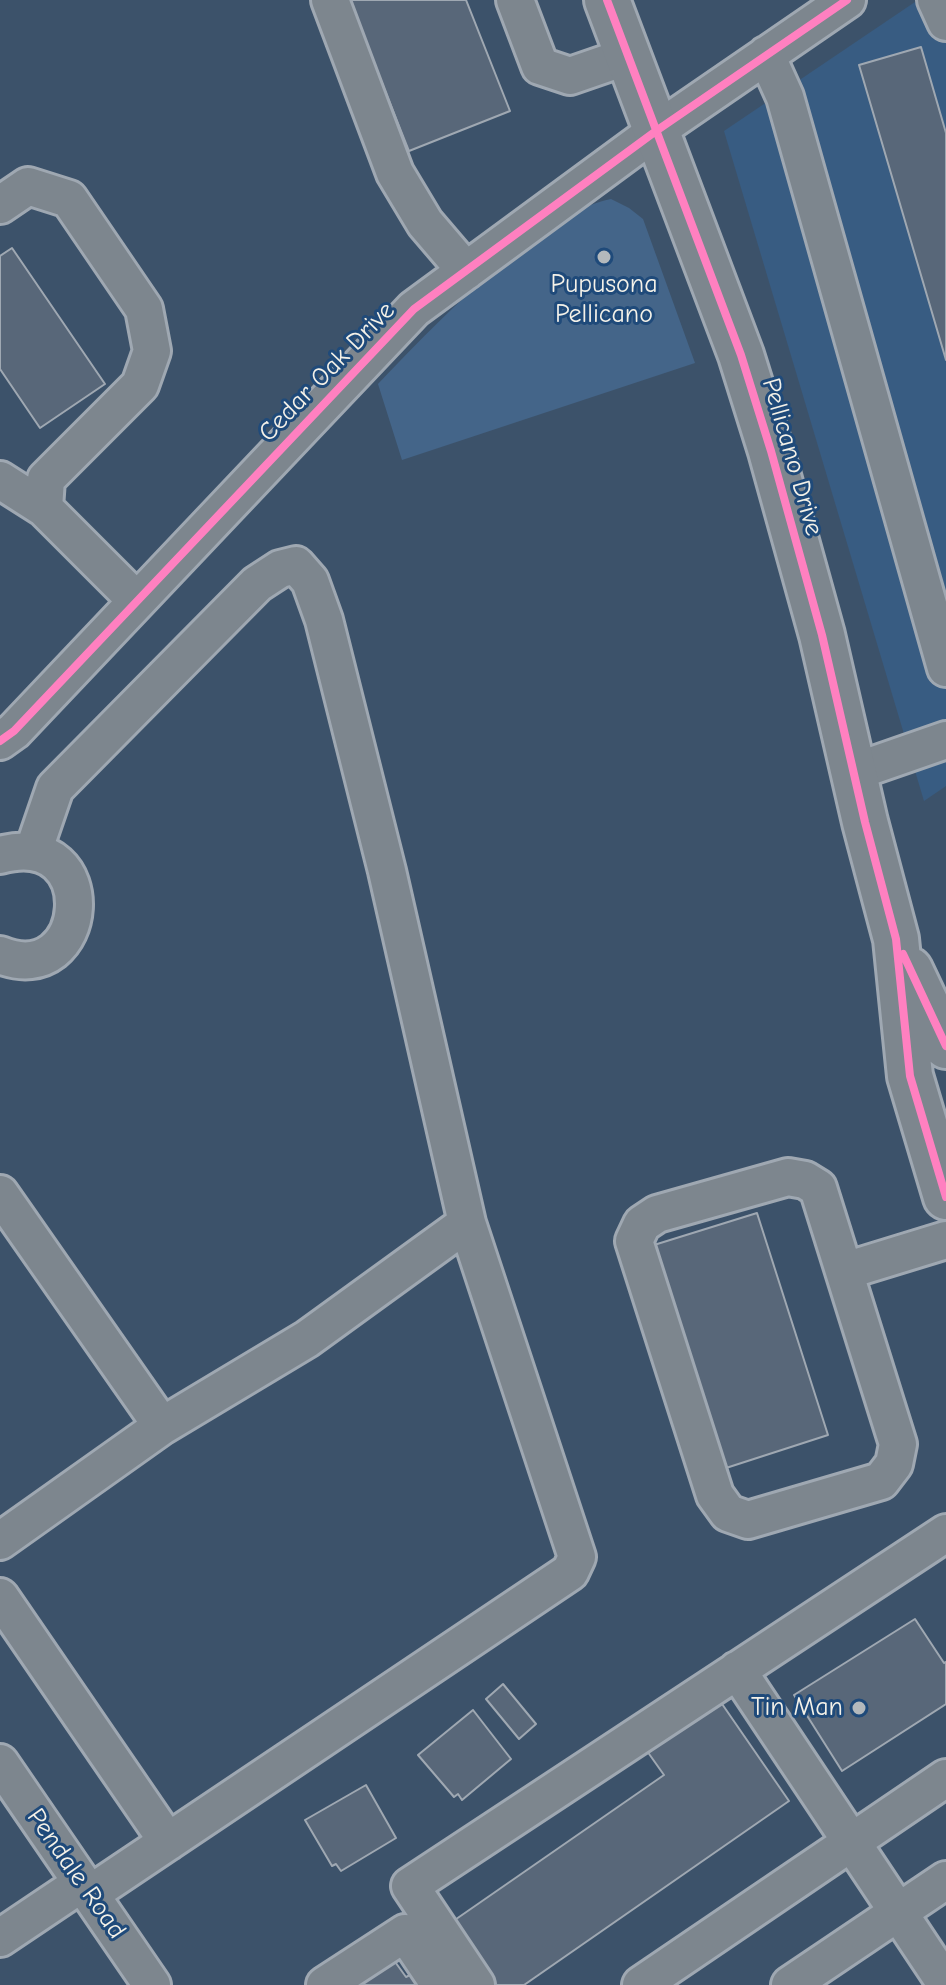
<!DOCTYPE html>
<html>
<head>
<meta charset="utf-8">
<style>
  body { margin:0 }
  canvas { display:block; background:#3c526a }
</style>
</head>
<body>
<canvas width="946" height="1985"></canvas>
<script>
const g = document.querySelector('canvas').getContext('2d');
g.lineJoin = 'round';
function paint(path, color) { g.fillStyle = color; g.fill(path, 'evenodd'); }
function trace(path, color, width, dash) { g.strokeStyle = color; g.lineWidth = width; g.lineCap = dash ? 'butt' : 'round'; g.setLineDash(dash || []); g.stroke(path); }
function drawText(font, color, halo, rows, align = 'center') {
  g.font = font + ' "Comic Neue",sans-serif'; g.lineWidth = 6; g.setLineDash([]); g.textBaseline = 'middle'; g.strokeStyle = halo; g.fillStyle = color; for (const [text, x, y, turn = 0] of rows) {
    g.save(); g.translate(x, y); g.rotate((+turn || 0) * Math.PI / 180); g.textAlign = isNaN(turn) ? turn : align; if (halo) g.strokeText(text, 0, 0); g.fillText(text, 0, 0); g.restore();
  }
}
const built = new Path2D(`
  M918 0H946V786L924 801 724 131Z`);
const green = new Path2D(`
  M611 199 629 208 643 219 695 363 402 460 378 384C429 331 475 282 536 239 560 221 581 205 611 199Z`);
const building = new Path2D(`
  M349 0H466L510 111 409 151Z
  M921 47 946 133V360L859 65Z
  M12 248 105 384 40 428 0 369V256Z
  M757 1213 828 1435 726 1468 654 1245Z
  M915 1619 944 1663 946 1662V1704L842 1771 794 1695Z
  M503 1684 536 1724 519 1739 486 1699Z
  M720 1701 789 1801 524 1985H492L449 1924 664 1775 647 1751Z
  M473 1710 511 1759 462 1800 458 1794 454 1797 418 1755Z
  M366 1785 396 1838 341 1871 336 1864 332 1866 305 1820Z
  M393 1959 406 1977 410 1975 417 1985H354Z`);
const minor = new Path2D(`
  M330 0 395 173 425 223 466 271
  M515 0 540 66 570 76 628 56
  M936 0 946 22
  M766 55 785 97 946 668
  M0 205 28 186 69 199 144 309 152 351 140 385 46 479 44 508
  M0 480 44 508 137 601
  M0 741 14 731 414 309 656 131 847 0
  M854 772 946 740
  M33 852 55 788 257 584 280 569 296 565 310 581 324 620 387 871 467 1223 577 1557 570 1572 90 1894
  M0 855C106 826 91 992 0 955
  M788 1177 805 1180 818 1188 898 1444 894 1464 881 1481 748 1520 728 1513 715 1495 634 1241 642 1224 657 1214Z
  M0 1194 162 1426
  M845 1271 946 1240
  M0 1541 162 1426 307 1339 467 1223
  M0 1597 168 1842
  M737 1670 946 1984
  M0 1763 152 1985
  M0 1938 82 1883
  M325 1985 405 1933 440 1985
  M476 1985 410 1886 946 1533
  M641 1985 946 1778
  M790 1985 946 1880`);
const major = new Path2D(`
  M607 0 741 355 771 451 822 635 865 822 896 939 910 1076 946 1197
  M910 970 946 1046`);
const cycleway = new Path2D(`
  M607 0 741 355 771 451 822 635 865 822 896 939 910 1076 946 1197
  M0 741 14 731 414 309 656 131 847 0
  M903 954 946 1046`);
const markers = [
  [604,257,8,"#b4b9bc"],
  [859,1708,8,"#b4b9bc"]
];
const poiNames = [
  ["Pupusona",604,285],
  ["Pellicano",604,315],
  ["Tin Man",843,1708,"right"]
];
const streetNames = [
  ["Cedar Oak Drive",327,372,-46],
  ["Pellicano Drive",792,457,74],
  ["Pendale Road",76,1874,55]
];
paint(built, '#385c82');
paint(green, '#446589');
paint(building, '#586779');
trace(building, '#9fa8b2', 2);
trace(minor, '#9fa8b2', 42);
trace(major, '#9fa8b2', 50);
trace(minor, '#7d868e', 36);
trace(major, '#7d868e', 44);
trace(cycleway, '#ff80c0', 8);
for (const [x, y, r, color] of markers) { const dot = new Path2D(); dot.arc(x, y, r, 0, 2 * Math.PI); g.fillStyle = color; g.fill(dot); trace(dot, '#1f4a7a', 3); }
drawText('26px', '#f4f1e8', '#1f4a7a', poiNames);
drawText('26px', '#f4f1e8', '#1f4a7a', streetNames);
</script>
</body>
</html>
